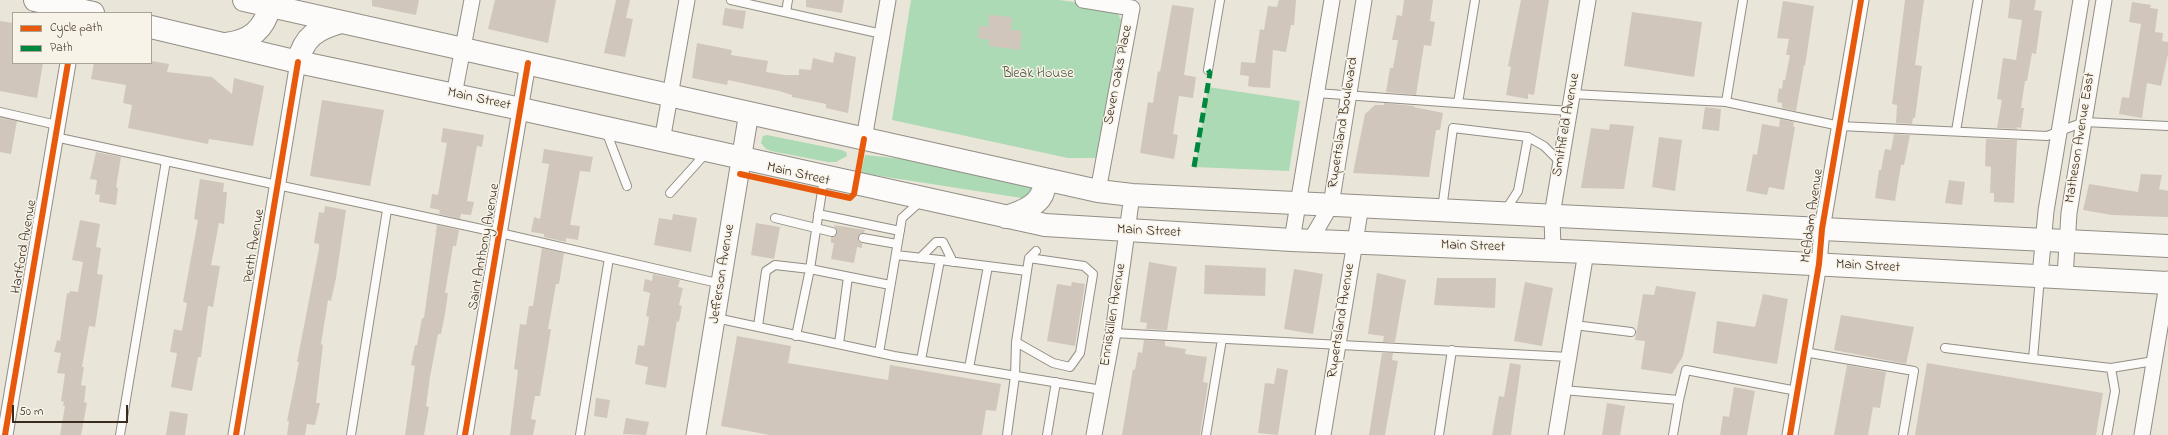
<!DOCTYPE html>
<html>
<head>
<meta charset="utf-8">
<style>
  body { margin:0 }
  #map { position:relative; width:2168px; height:435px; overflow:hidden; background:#e9e5d8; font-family:"Indie Flower",sans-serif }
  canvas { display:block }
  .legend { position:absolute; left:12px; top:12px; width:140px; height:52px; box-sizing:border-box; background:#f7f3e8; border:1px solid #aca397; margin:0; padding:5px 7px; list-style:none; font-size:12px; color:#3b2a1e }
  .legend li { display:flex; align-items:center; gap:8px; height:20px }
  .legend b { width:20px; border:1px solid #aca397 }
  .scale { position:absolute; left:12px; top:405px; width:116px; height:18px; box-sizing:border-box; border:2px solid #3b2a1e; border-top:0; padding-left:5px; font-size:12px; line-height:14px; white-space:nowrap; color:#3b2a1e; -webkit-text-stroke:3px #f7f3e8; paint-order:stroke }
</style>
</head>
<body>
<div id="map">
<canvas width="2168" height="435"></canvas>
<ul class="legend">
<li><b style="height:5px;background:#e8590c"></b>Cycle path</li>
<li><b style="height:5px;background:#00873e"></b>Path</li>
</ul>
<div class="scale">50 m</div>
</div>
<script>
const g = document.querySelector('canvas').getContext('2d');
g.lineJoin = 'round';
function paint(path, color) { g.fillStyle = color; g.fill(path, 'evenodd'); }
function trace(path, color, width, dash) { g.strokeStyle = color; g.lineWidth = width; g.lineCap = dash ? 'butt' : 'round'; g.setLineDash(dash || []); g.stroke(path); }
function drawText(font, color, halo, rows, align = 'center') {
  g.font = font + ' "Indie Flower",sans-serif'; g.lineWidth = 3; g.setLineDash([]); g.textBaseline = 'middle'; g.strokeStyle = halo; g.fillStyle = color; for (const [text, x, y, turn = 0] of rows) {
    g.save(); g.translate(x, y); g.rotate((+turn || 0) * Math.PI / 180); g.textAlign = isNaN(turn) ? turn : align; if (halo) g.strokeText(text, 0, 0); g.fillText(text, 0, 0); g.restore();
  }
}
const green = new Path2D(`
  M911 0H1059L1103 6 1118 14 1122 22 1100 158H1068L892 120Z
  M1208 87 1300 101 1289 171 1195 167Z
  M767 135 841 150 846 152 847 156 836 162H828L771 151 766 149 761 143 763 136Z
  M865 155 921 161 1038 188 1028 199 861 173Z`);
const building = new Path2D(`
  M372 0H419L416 15 372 6Z
  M495 0H556L548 43 488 29Z
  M616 0H630L626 18 633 19 625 57 604 53Z
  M806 0H844L842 13 806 7Z
  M1279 0H1296L1294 25H1291L1286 52 1273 50 1270 88 1252 87 1248 86 1249 76 1240 75 1241 62 1255 63 1260 29 1264 30 1268 6 1277 7Z
  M1404 0H1433L1430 21 1435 22 1431 46 1424 45 1416 95 1386 92 1390 68H1393L1398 40H1392L1397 15 1402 16Z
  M1521 0H1549L1534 95 1528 94V99L1506 95 1511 67 1508 66Z
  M1905 0H1924L1915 65 1922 66 1915 118H1913L1912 124 1896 123 1897 105 1892 104Z
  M2010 0H2036L2034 10 2042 11 2036 54 2032 53 2027 81H2025L2021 108H2024L2021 128 2017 127V129L1997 128 2002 100 1997 99 2003 58 2016 60 2022 20 2008 18Z
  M1783 1 1814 6 1805 66 1804 65 1796 111 1782 108V103L1777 102 1779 88 1782 89 1783 80H1785L1790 55H1786L1789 39 1777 38Z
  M2132 2 2151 5 2150 8 2158 9 2155 32 2163 33 2162 41 2168 42V54L2161 86 2147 83 2142 118 2119 114 2122 97 2129 98 2141 24 2129 22Z
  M1172 5 1194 8 1184 75 1196 77 1193 98 1179 96 1173 134 1178 135 1174 159 1140 153 1148 102 1153 103 1158 71 1160 72Z
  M725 8 746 11 743 29 722 25Z
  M1632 12 1702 22 1694 77 1624 66Z
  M989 15 1012 17 1011 30 1022 31 1020 50 989 46V40L978 38 979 26 988 27Z
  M0 21 13 23V63H43L37 98 0 91Z
  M697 43 732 50 731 55 768 61 766 72 785 75H799V69L811 70 813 58 833 63 835 52 856 57 848 113 826 108V104L792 97V95L779 91 728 80 727 85 692 78Z
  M151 61 169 64 167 72 212 77 232 94 234 78 264 86 253 146 209 139 208 144 128 128 132 105 123 103 126 85 91 79 94 63H151Z
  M322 100 384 110 370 186 310 176Z
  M1384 103 1414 106V107L1443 113 1440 130H1436L1429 177 1353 173 1365 114 1375 105H1384Z
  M1705 107 1721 109 1719 131 1702 129Z
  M0 118 17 121 11 154 0 152Z
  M1780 119 1794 122 1793 126 1795 127 1784 190 1769 187 1767 195 1746 191 1753 154 1757 155 1762 124 1779 127Z
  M1610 124 1634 126 1624 189 1581 188 1591 128 1609 130Z
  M443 128 484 135 482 147 477 146 467 201 474 202 471 215 461 214 460 219 439 214 440 210 430 208 432 194 438 195 447 143 441 142Z
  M1894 134 1910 135 1904 165H1901L1895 201 1875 198 1879 170H1881L1885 149 1891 150Z
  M1659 137 1682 140 1675 191 1652 187Z
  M1986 139 2017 140 2014 203 1994 202V193H1990L1991 167 1985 166Z
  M544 149 593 157 590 172 580 171 570 225 580 226 578 240 566 238V242L544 237V234L531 232 534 217 540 219 549 164 542 163Z
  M96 152 121 157 116 187 118 188 116 205 99 202 100 195 95 194 97 180 90 179Z
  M2141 174 2162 175 2159 189 2168 191V217L2112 215 2083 210 2089 184 2138 192Z
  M200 179 224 183 223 192H227L224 224 219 223 211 265 220 266 217 284 213 307 208 306 201 357H198L192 391 171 387 177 353 170 352 174 329 182 331 187 303 183 302 198 220 194 219Z
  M1949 180 1965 182 1962 205 1945 203Z
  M325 206 346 210 336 278 331 301 328 300 321 344 323 345 316 403H320L315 425 307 424 305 435H287L289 421H287L299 362H297L319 249V244L314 243 319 212 324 213Z
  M673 214 697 218 691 252 654 245 659 218 672 220Z
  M80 220 100 224 96 247 101 248 97 274 103 275 95 327 89 326 82 367H84L81 385 86 386 84 402 87 403 81 435H60L65 406H63L64 402 61 401 65 374 57 373 61 353 54 352 57 340 60 341 67 293 69 294 70 291 78 292 83 262 72 260Z
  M756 223 780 227 774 259 751 255Z
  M437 225 459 230 456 246H453L445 293H448L445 314 441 334H438L430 377 426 406 429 407 424 435H405L415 366 411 365 415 345H417L422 318H424Z
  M834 225 865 230 864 233 858 237V240L862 243V248L857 247 854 263 831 259 834 243H831V237L837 233Z
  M542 248 564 253 559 284H556L548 329H551L540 396H535L531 419 536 420 533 435H510L518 370 514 369 520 324 526 325 529 306H533Z
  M1149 262 1177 267 1167 330 1146 329 1147 323 1140 322Z
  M1205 265 1266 268 1265 296 1204 294Z
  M1294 269 1323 274 1313 334 1284 329Z
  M1377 273 1406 280 1395 342H1383L1384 336 1368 334Z
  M653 274 680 280 678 287 683 288 679 305 682 306 679 322 677 321 666 388 645 384 648 367 635 364 638 345 644 346 649 317 646 316 650 293 643 291 645 279 652 281Z
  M1437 278H1496L1495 308 1434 305Z
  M1072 282 1085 284 1075 346 1047 341 1057 284 1071 286Z
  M1525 282 1553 288 1542 346 1514 341Z
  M1656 286 1696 292 1683 356 1672 374 1641 369 1645 341 1635 340 1643 294 1654 295Z
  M1763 294 1788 299 1777 364 1713 353 1717 321 1755 327Z
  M1841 315 1914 327 1906 364 1834 350Z
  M737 336 791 346 788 363 888 380 890 365 1001 384 996 411 986 410 982 435H770L721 426Z
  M1144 340 1165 341V346L1186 349 1185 354 1207 357 1203 382 1208 383 1200 435H1122L1133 369 1135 370 1138 352 1142 353Z
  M1382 353H1393L1392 360 1398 361 1385 435H1369Z
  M1510 363 1521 365 1511 435H1492L1499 396 1504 397Z
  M1927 363 2103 393 2096 435H1915Z
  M1847 365 1886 372 1880 408 1873 407 1868 435H1834Z
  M1277 368 1288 370 1278 435 1258 433 1265 383 1274 384Z
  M1734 387 1755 391 1747 435H1720L1723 416 1729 417Z
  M596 398 610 400 607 418 594 416Z
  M1607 403 1625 406 1620 435H1602Z
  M170 411 188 414 185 435H166Z
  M626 418 649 422 646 435 623 434Z`);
const service = new Path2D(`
  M731 0 882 34
  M786 12 788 0
  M1208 70 1220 0
  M1316 93 1569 111
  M1572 94 1726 102 1840 126 2047 136 2084 122 2168 126
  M1726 102 1743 0
  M1458 103 1475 0
  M0 112 57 125
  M606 131 627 186
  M1956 131 1978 0
  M55 137 500 233 722 284
  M670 193 707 152
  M1442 209 1453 128 1528 137 1544 146 1561 163
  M1505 211 1518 191 1528 137
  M818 214 900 231
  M775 218 832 232
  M863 238 897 244
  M896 255 940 260
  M920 258 936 242H943L953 262
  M716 318 894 356 1102 390
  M1574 325 1631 332
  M758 326 766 271 775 265 810 269 890 285
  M1113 333 1569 357
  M796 336 810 269 824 178
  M1016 342 1053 363 1070 367 1080 353 1093 274 1084 266 1029 258
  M839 344 848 277
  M1945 348 2033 359 2040 277
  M1804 352 1914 371 1903 435
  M879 353 902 218 922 200
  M2033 359 2111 368 2154 361
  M921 360 940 260 1027 271
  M969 368 988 266
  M1563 390 1679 400 1686 370 1797 391
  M120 435 166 161
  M351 435 387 210
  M580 435 609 258
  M1007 435 1015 376 1016 342 1029 258 1036 251
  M1047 435 1056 382
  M1206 435 1222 339
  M1439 435 1452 350
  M1673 435 1679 400
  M2107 435 2115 391 2111 368`);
const minor = new Path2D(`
  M1083 0 1132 8 1098 191
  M454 95 472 0
  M864 139 888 0
  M662 141 687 0
  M1292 240 1332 0
  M1310 241 1331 205 1364 0
  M1553 251 1552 215 1588 0
  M2040 276 2046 211 2081 0
  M2065 277 2069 213 2104 0
  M5 435 68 63
  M236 435 298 62
  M465 435 528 63
  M1094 435 1113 333 1132 195
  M1323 435 1361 206
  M1556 435 1586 252
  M1790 435 1819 264 1822 229 1861 0
  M2142 435 2168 279`);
const tertiary = new Path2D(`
  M696 435 749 112`);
const primary = new Path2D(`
  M35 0 93 13
  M244 0 1098 191 1132 195 2168 246
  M151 27 298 62 521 109 1045 225 1292 240 1586 252 2168 283
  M226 44C250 41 264 30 270 6
  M298 62C304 36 317 29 341 22
  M1006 217C1023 212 1049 202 1043 179`);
const quiet = new Path2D(`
  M1194 167 1210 73 1208 70`);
const cycleway = new Path2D(`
  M740 174 850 198 854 194 864 139
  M5 435 68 63
  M236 435 298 62
  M465 435 528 63
  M1790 435 1819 264 1822 229 1861 0`);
const parkNames = [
  ["Bleak House",1038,75]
];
const streetNames = [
  ["Seven Oaks Place",1119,75,-79],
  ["Main Street",479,100,12],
  ["Rupertsland Boulevard",1344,123,-81],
  ["Smithfield Avenue",1567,125,-80],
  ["Matheson Avenue East",2081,138,-81],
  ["Main Street",798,175,13],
  ["McAdam Avenue",1813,216,-82],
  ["Main Street",1149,232,3],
  ["Perth Avenue",255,246,-81],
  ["Hartford Avenue",25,247,-80],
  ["Saint Anthony Avenue",485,247,-80],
  ["Main Street",1473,247,2],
  ["Main Street",1868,267,3],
  ["Jefferson Avenue",723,274,-81],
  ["Enniskillen Avenue",1114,315,-81],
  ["Rupertsland Avenue",1342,321,-81]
];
paint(green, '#abdab4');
paint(building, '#d1c6bc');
trace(service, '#938e86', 10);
trace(minor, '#938e86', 17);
trace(tertiary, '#938e86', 21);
trace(primary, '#938e86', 24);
trace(service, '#fcfbf9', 8);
trace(minor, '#fcfbf9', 15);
trace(tertiary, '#fcfbf9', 19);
trace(primary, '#fcfbf9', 22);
trace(quiet, '#00873e', 5, [10, 5]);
trace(cycleway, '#e8590c', 6);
drawText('14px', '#4a543c', '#f7f3e8', parkNames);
drawText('14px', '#3b2a1e', '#f7f3e8', streetNames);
</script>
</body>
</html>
